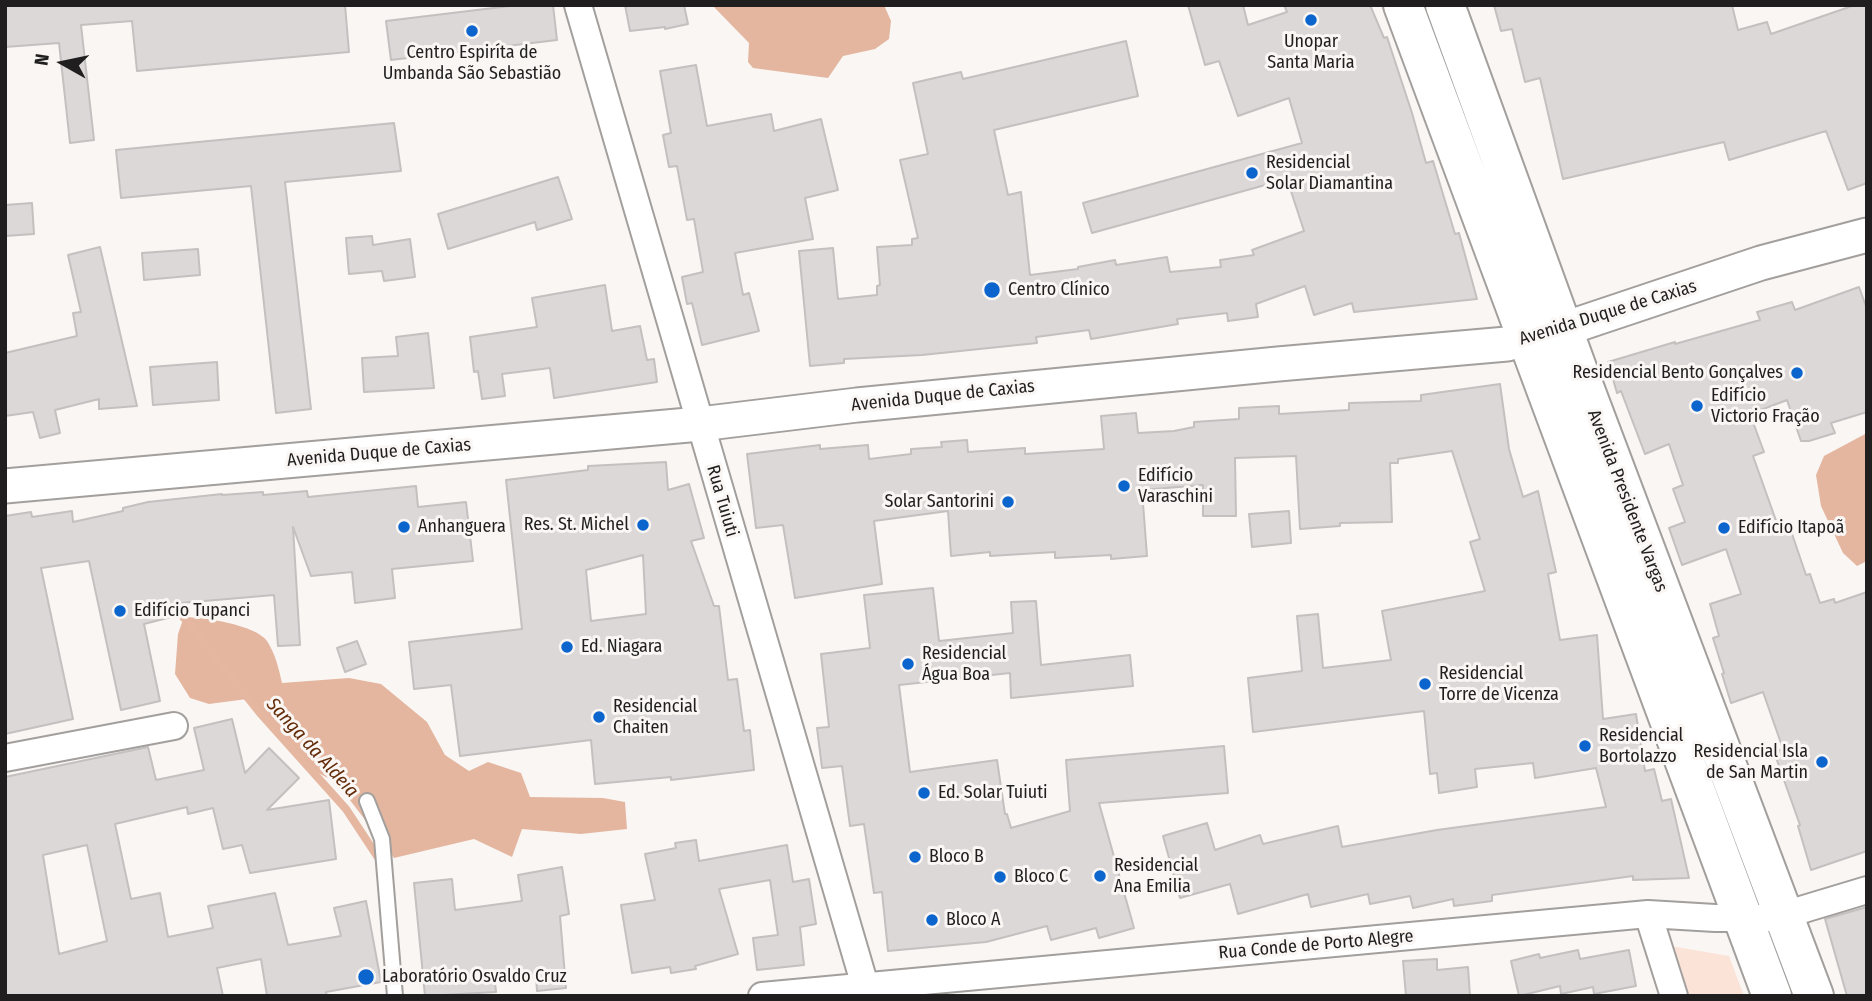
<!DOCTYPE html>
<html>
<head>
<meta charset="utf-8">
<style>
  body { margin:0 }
  #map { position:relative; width:1872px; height:1001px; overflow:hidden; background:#f9f6f4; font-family:"Fira Sans Condensed",sans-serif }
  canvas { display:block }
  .frame { position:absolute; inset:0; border:7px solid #201e1e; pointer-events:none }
  .north { position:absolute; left:28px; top:28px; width:70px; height:70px; -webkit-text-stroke:5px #f9f6f4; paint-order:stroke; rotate:279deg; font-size:19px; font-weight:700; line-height:28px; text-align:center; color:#201e1e }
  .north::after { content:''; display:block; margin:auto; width:24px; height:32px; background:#201e1e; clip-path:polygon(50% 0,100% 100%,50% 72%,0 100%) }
</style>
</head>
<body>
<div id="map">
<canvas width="1872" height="1001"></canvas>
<div class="frame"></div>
<div class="north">N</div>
</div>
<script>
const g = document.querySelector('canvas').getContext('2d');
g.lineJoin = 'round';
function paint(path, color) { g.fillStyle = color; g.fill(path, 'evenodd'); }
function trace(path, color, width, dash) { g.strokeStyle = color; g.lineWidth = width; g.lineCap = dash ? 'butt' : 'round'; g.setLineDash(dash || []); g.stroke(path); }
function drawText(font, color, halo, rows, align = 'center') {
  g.font = font + ' "Fira Sans Condensed",sans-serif'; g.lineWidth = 6; g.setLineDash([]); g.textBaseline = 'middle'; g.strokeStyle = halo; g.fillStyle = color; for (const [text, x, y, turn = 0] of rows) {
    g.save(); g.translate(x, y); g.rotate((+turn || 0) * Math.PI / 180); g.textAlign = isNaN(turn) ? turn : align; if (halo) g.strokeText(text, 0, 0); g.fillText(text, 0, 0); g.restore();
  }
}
const green = new Path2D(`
  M1671 946 1729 956 1744 996H1688Z`);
const forest = new Path2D(`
  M884 5 891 21 889 39 875 49 843 56 828 78 753 68 748 62 749 43 713 6Z
  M1867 433V561L1857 566 1843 553 1821 506 1816 475 1824 456Z
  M184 617C203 617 256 625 267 641 275 653 279 669 282 683L349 678 381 684 427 722 445 755 469 771 488 762 521 773 530 797 603 798 625 802 627 829 581 834 522 829 512 857 474 839 394 858 337 783 313 770 247 699 209 704 190 698 175 674 178 634Z`);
const stream = new Path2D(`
  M176 608 260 713 346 809 381 862`);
const building = new Path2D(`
  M5 5H345L349 52 137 71 132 21 81 25 94 140 70 143 59 43 5 47Z
  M518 5H553L557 40 391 60 386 21Z
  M625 5H684L688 24 665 29V27L630 31Z
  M1188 5H1243L1248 25 1287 12 1284 5H1370L1384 38 1387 37 1412 113 1426 163 1433 161 1455 234 1459 233 1477 299 1354 312 1352 303 1314 315 1305 286 1256 304 1258 317 1228 321 1227 313 1177 319 1178 324 1091 339 1089 330 1036 337 1037 343 922 355 844 359V363L810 366 799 251 833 248 838 299 877 295V286L880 285 877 247 912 245V239L918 238 900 160 928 154 913 83 961 72 963 79 1126 41 1138 96 994 130 1008 195 1021 192 1030 275 1078 269V267L1115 260 1116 265 1167 257 1170 272 1221 267 1220 260 1254 255 1252 250 1304 231 1287 179 1092 233 1083 203 1302 143 1289 98 1238 116 1219 61 1205 65Z
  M1494 5H1732L1738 30 1767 22 1771 34 1855 5H1867V183L1848 190 1826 131 1729 160 1724 142 1563 179 1540 78 1525 82 1512 29 1501 31Z
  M696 65 707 126 771 114 774 131 821 119 838 190 805 198 813 239 735 253 743 295 749 293 759 331 702 345 692 303 687 304 682 277 703 272 694 219 687 220 677 166 669 167 663 135 671 133 660 71Z
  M394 123 401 171 285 182 311 409 276 413 251 186 121 198 116 150Z
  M558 177 572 219 537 230 535 222 448 249 438 214Z
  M32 203 34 234 5 236V205Z
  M372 236 373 245 410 239 415 277 384 281 382 271 349 274 346 238Z
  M100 247 137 406 99 409V399L55 410 60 433 40 438 33 412 5 416V353L77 336 73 313 81 312 68 255Z
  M198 249 200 275 144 280 142 253Z
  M605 285 612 331 640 326 647 360 654 359 657 382 554 398 550 368 502 374 505 396 482 399 478 371 474 372 470 337 537 327 532 298Z
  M1859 287 1867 309V412L1831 423 1835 433 1809 441H1801L1787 400 1750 414 1764 452 1753 456 1779 529 1789 525 1806 575 1810 574 1820 603 1834 599 1835 603 1867 592V851L1811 870 1798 826 1800 825 1774 752 1783 749 1763 692 1731 703 1722 674 1724 673 1713 638 1719 636 1710 604 1741 594 1726 549 1682 565 1669 528 1685 522 1673 489 1683 485 1669 444 1645 454 1621 391 1617 393 1608 362 1675 342V344L1760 320 1757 312 1792 302 1795 310Z
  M428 333 434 388 364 392 362 358 398 356 396 337Z
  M217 362 219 400 153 405 150 367Z
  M1500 384 1509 449 1523 497 1538 491 1556 572 1548 574 1560 640 1597 635 1603 719 1636 714 1645 771 1654 769 1662 801 1671 799 1689 878 1633 880V876L1492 895V901L1454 906 1453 899 1413 908 1410 896 1370 904 1368 894 1311 907 1308 894 1238 914 1230 884 1180 898 1163 836 1207 823 1215 850 1260 835 1263 844 1338 826 1342 847 1437 830 1606 807 1596 768 1535 778 1533 763 1475 769 1477 787 1439 793 1437 773 1430 774 1424 711 1253 732 1248 678 1302 671 1297 616 1318 614 1323 668 1391 660 1382 611 1485 591 1470 542 1480 539 1452 451 1398 459V463H1390L1392 522 1340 523V526L1300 529 1296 456 1235 458 1236 516H1203V485L1142 490 1147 556 1111 559V555L1055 558V552L990 556V552L951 556 948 511 874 521 882 584 795 598 783 525 756 528 747 454 820 445V449L868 445 869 459 911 454V449L942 447 941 442 967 440 968 452 1025 448V454L1104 449 1101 416 1136 413 1138 433 1174 431 1194 427V422L1239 419V408L1279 406V414L1349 410V403L1421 401V395Z
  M666 462 668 490 689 484 704 538 691 541 714 606H719L728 680 737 679 744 731 750 730 754 770 671 780V777L595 784 591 740 460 756 451 685 414 689 409 642 522 629 506 480 588 470V466ZM643 555 646 614 591 621 586 570Z
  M416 486 418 507 466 502 473 561 392 569 395 598 355 603 352 572 311 576 293 527 300 645 278 646 274 595 181 603 183 614 144 624 160 701 121 710 89 561 41 568 73 719 5 734V516L31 512 32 517 72 511 73 522 123 511V508L148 502 222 494V495L263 492V495L307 491 308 497Z
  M1289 511 1291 543 1252 547 1249 514Z
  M933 588 939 641 1013 633 1011 602 1036 601 1041 665 1130 655 1133 686 1011 698 1010 673 899 685 910 772 997 760 1005 814H1007L1011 828 1070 811 1066 760 1224 746 1228 793 1099 803 1134 928 1099 938 1096 928 1051 940 1047 926 986 942 888 951 882 892 874 893 864 824 850 826 842 766 822 768 817 728 829 727 821 654 870 648 864 595Z
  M357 641 366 664 345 672 337 648Z
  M232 719 245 773 269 748 299 778 267 810 329 800 336 859 250 873 242 845 223 849 213 808 188 814 187 807 115 824 131 899 160 893 168 937 213 928 208 906 275 893 288 945 341 936 334 908 366 901 381 982 326 992 327 996H267L261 959 217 968 223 996H5V777L148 747 156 780 204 770 194 728ZM87 845 107 941 59 954 43 855Z
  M696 840 699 861 787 845 793 882 809 879 816 924 800 927 804 965 757 970 753 938 778 935 770 880 719 889 738 954 695 966 696 969 671 973 670 967 632 973 621 905 655 900 645 854 676 848 675 843Z
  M562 867 569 914 560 916 566 988 537 991 536 977 495 982 496 992 425 996 414 883 452 879 455 910 522 901 518 875Z
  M1867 907V996H1847L1825 919Z
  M1578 950 1580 959 1629 950 1636 986 1594 994 1593 987 1561 994 1560 986 1519 996 1511 961 1539 954 1540 958Z
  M1437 959V970L1468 967 1470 996H1406L1403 961Z`);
const service = new Path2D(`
  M367 801 382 839 395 996`);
const minor = new Path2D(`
  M578 5 868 996
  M5 758 174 726
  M1648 914 1674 996
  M762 996 1648 914 1715 918H1768L1784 915 1867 890`);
const tertiary = new Path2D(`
  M5 486 700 424 857 405 1278 364 1507 344 1564 329 1761 263 1867 235`);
const secondary = new Path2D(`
  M1403 5 1772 996
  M1445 5 1578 371 1814 996`);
const markers = [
  [1311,20,7,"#0c64cd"],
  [472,31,7,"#0c64cd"],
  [1252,173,7,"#0c64cd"],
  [992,290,9,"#0c64cd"],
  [1797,373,7,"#0c64cd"],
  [1697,406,7,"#0c64cd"],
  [1124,486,7,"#0c64cd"],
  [1008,502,7,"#0c64cd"],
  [643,525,7,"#0c64cd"],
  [404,527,7,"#0c64cd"],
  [1724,528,7,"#0c64cd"],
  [120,611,7,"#0c64cd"],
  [567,647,7,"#0c64cd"],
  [908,664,7,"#0c64cd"],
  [1425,684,7,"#0c64cd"],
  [599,717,7,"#0c64cd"],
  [1585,746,7,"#0c64cd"],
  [1822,762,7,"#0c64cd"],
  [924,793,7,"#0c64cd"],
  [915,857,7,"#0c64cd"],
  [1100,876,7,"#0c64cd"],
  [1000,877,7,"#0c64cd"],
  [932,920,7,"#0c64cd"],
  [366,977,9,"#0c64cd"]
];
const poiNames = [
  ["Unopar",1311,42,"center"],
  ["Santa Maria",1311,63,"center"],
  ["Centro Espiríta de",472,53,"center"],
  ["Umbanda São Sebastião",472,74,"center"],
  ["Residencial",1266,163],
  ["Solar Diamantina",1266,184],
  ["Centro Clínico",1008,290],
  ["Residencial Bento Gonçalves",1783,373,"right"],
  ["Edifício",1711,396],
  ["Victorio Fração",1711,417],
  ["Edifício",1138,476],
  ["Varaschini",1138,497],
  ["Solar Santorini",994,502,"right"],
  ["Res. St. Michel",629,525,"right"],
  ["Anhanguera",418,527],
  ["Edifício Itapoã",1738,528],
  ["Edifício Tupanci",134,611],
  ["Ed. Niagara",581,647],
  ["Residencial",922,654],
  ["Água Boa",922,675],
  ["Residencial",1439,674],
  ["Torre de Vicenza",1439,695],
  ["Residencial",613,707],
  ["Chaiten",613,728],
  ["Residencial",1599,736],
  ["Bortolazzo",1599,757],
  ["Residencial Isla",1808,752,"right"],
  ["de San Martin",1808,773,"right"],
  ["Ed. Solar Tuiuti",938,793],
  ["Bloco B",929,857],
  ["Residencial",1114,866],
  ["Ana Emilia",1114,887],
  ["Bloco C",1014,877],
  ["Bloco A",946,920],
  ["Laboratório Osvaldo Cruz",382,977]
];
const streetNames = [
  ["Avenida Duque de Caxias",1608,313,-17],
  ["Avenida Duque de Caxias",943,396,-6],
  ["Avenida Duque de Caxias",379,453,-5],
  ["Rua Tuiuti",722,501,74],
  ["Avenida Presidente Vargas",1627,501,69],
  ["Rua Conde de Porto Alegre",1316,945,-5]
];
const waterNames = [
  ["Sanga da Aldeia",312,748,48]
];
paint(green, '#fbe3d8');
paint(forest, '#e4b69f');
trace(stream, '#e5b7a0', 8);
paint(building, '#dbd8d7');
trace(building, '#c3c0bf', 2);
trace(service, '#a29f9d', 18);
trace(minor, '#a29f9d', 30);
trace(tertiary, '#a29f9d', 37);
trace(secondary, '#a29f9d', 42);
trace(service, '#fff', 14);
trace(minor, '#fff', 26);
trace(tertiary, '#fff', 33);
trace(secondary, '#fff', 38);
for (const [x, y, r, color] of markers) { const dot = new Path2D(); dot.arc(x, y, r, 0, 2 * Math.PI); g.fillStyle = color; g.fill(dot); trace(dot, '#f9f6f4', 2.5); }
drawText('18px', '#201e1e', '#f9f6f4', poiNames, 'left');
drawText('18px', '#201e1e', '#f9f6f4', streetNames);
drawText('italic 19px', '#642c09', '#f9f6f4', waterNames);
</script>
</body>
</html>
